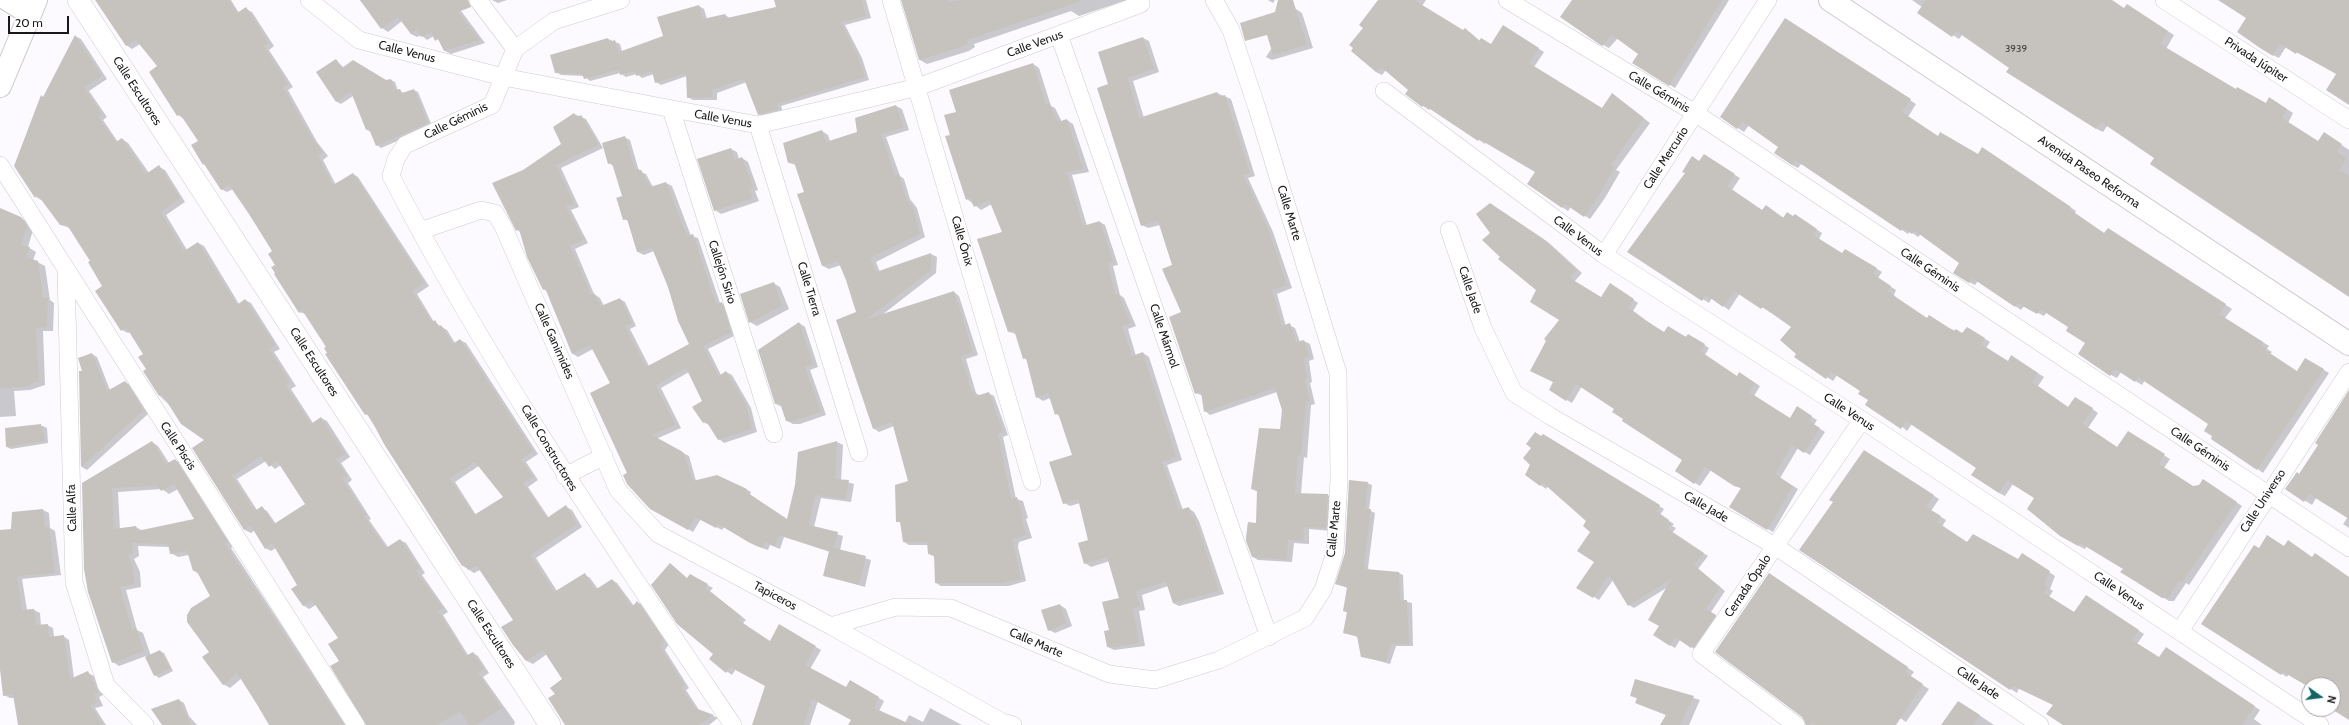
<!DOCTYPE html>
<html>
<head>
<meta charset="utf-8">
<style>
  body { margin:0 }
  #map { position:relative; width:2349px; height:725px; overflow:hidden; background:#fcfaff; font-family:Cabin,sans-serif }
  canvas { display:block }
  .north { position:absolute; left:2301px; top:677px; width:40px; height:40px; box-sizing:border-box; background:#fff; border:1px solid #a3a3a3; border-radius:50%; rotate:104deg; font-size:11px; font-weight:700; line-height:16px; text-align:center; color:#19181a }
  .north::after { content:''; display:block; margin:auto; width:14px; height:18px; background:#156463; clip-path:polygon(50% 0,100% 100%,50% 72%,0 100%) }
  .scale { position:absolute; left:8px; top:16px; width:61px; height:18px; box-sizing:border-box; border:2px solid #19181a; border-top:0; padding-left:5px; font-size:12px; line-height:14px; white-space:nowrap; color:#19181a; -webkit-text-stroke:3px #fff; paint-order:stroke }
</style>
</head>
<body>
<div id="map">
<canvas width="2349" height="725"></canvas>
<div class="north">N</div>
<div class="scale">20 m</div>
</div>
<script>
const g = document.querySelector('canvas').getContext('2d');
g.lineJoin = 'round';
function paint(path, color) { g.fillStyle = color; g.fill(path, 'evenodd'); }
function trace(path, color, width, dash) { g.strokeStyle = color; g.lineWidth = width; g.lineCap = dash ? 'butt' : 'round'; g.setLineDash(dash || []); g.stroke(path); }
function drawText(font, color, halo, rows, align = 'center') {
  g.font = font + ' Cabin,sans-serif'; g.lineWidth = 3.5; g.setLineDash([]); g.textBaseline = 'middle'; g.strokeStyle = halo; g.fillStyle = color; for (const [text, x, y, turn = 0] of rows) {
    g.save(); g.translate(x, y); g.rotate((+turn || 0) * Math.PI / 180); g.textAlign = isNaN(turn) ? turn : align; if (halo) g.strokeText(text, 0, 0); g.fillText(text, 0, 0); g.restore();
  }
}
const shadow = new Path2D(`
  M97 0H231L239 13 246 9 252 12 274 46 269 50 293 87 288 90 317 142 328 156 323 160 336 185 353 174 358 177 429 286 417 294 434 322 447 330 455 343 460 340 466 343 538 454 526 462 538 480 528 487 549 518 566 507 572 510 582 527 536 558 557 591 585 575 590 578 598 589 612 580 617 583 634 606 637 602 643 605 669 644 665 650 689 688 686 690 699 710 718 718 709 725H566L556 694 563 679 547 654 533 664 527 661 513 644 515 620 480 570 474 573 463 566 370 417 366 414 329 353 327 347 306 314 299 312 276 266 274 252 233 189 227 192 221 189 199 141 184 119 178 115 159 67 140 44 132 49 126 45ZM480 465 504 497 476 515 455 482Z
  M360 0H453L485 43 451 54 445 51 442 43 434 36 427 40 421 35 417 37 411 34 402 21 388 32 382 28Z
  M492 0H507L498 3Z
  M778 0H866L871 18 845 25 862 58 869 80 781 106 783 112 764 117 759 114 747 82 717 93V100H693L688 97 687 76 661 85 656 82 654 74 642 78 637 74 626 77 620 73 590 81 584 76 561 75 556 72 608 39 620 44 622 51 664 37 699 6 704 9 707 19 725 15 730 18 777 8Z
  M907 0H1127L1079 16 1071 11 974 44 975 47 969 51 927 64 920 60Z
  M1268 0H1275L1273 3Z
  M1379 0H1426L1422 6 1464 31 1465 30 1471 33 1480 41 1491 45 1509 30 1544 52 1534 67 1602 109 1612 94 1650 123 1616 170 1620 172 1605 198 1590 219 1571 207 1568 211 1528 184 1536 172 1486 142 1485 144 1431 108 1429 110 1423 106 1407 94 1410 90 1386 70 1382 75 1376 72 1364 28Z
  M1573 0H1729L1675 88 1633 63 1640 53 1618 38 1609 48 1603 45Z
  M1912 0H2102L2125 9H2133L2174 35 2166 49 2237 91 2266 104 2276 102 2293 113 2288 123 2319 142 2330 137 2349 150V296L2108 125 2103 132 2097 129 2008 71 2010 68 1963 34 1959 39 1918 13 1922 7Z
  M2234 0H2349V104L2338 74 2286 47 2279 58 2273 55Z
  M1296 9 1302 13 1313 48 1272 60 1266 57Z
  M1792 23 1916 104 1908 117 1938 137 1978 156 1989 152 2076 211 2075 213 2105 234 2114 233 2232 309 2225 318 2269 346 2267 349 2272 352 2270 354 2297 372 2305 359 2329 373 2263 473 2214 436 2210 424 2145 380 2142 385 2121 372 2117 378 2111 375 2086 343 2070 327 2047 312 2044 316 2024 306 2021 310 1978 281 1975 285 1969 282 1960 263 1921 234 1918 237 1910 231 1908 234 1802 163 1798 168 1792 165 1775 153 1779 146 1749 125 1744 132 1721 117Z
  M75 36 81 39 107 79 89 91 107 117 103 120 118 142 122 139 128 143 149 173 159 167 165 170 185 202 166 215 187 250 198 243 204 246 239 304 245 300 251 303 280 349 274 352 296 386 291 389 313 423 321 418 327 421 350 457 341 463 352 480 348 483 371 519 369 520 388 547 400 540 406 543 425 573 422 575 448 612 443 615 468 655 473 653 478 656 489 673 483 677 515 722 514 725H394L341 661 339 638 316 605 309 609 303 605 298 585 276 548 271 551 265 548 255 530 251 533 245 530 193 448 205 440 160 396 147 369 145 354 130 332 128 333 122 330 92 262 70 228 61 225 42 199 41 200 36 197 15 166 44 98ZM266 461 275 469 281 465 307 504 276 524 267 511 262 508 257 510 237 479Z
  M1143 38 1149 41 1159 72 1133 81 1144 118 1217 93 1231 99 1255 176 1248 178 1273 232 1292 288 1277 294 1286 326 1289 325 1295 328 1300 342 1304 341 1310 344 1314 359 1309 361 1312 382 1310 383 1315 404 1311 405 1307 458 1304 457 1301 494 1328 495 1333 498 1332 531 1309 529V544L1294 543 1292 562 1258 560 1253 557 1246 538 1248 523 1257 524 1258 492 1252 489 1281 430 1283 410 1277 392 1210 415 1205 411 1203 396 1196 393 1173 266 1160 225 1148 228 1142 225 1109 85Z
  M336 60 344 68 386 81 391 80 395 82 398 91 404 93 414 90 418 92 432 126 381 148 377 145 371 132 367 130 353 96 341 104 337 102 317 72Z
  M1033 64 1039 68 1051 106 1055 108 1062 122 1067 120 1073 124 1089 172 1072 175 1087 226 1100 222 1105 225 1118 265 1113 266 1120 295 1124 298 1136 326 1128 329 1136 356 1143 353 1149 357 1182 460 1167 465 1183 510 1188 508 1194 512 1199 521 1224 594 1179 606 1173 603 1168 586 1142 595 1145 610 1139 611 1145 646 1114 650 1108 647 1110 631 1120 598 1110 561 1091 567 1085 563 1089 541 1080 503 1070 506 1064 503 1073 455 1060 416 1056 414 1050 398 1043 401 1037 397 1027 360 1024 358 1016 334 1009 332 1003 232 992 204 981 210 967 199 951 136 957 112Z
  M896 106 902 109 909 130 886 137 900 176 904 179 910 199 917 208 925 237 876 262 880 272 931 254 937 257 936 273 882 315 954 292 959 296 978 355 966 359 976 393 980 396 988 393 994 396 1008 435 1003 437 1016 499 1023 501 1028 518 1026 519 1032 538 1019 542 1018 547 1026 581 1009 586H941L936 583 935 557 929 554 928 545H909L904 542 901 523 897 521 910 482 894 426 879 432 873 428 857 313 847 280 841 265 829 269 823 266 805 192 796 165 789 163 822 131 828 135 830 141 858 132Z
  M574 114 586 119 603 148 561 168 579 207 571 210 588 243 575 249 594 294 600 298 604 306 620 299 625 302 636 326 630 329 649 366 691 344 654 251 644 255 638 252 628 221 624 219 623 197 613 166 609 163 624 137 630 140 639 171 646 174 653 187 666 183 672 186 691 236 698 238 720 303 727 306 736 335 708 349 721 375 726 372 732 375 751 408 757 432 724 443 719 439 709 425 703 422V402L689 372 661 388 681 428 656 439 689 456 696 481 746 489 751 492 750 495 788 520 796 486 799 453 837 442 843 445 841 480 854 484 851 502 821 498 814 527 843 536 840 551 871 560 865 587 824 575 830 552 784 537 780 549 770 545 768 550 756 546 724 527 722 530 701 519 693 532 647 505 611 383 593 349 578 357 573 354 548 292 543 289 520 232 517 230 523 171 563 145Z
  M731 149 737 152 739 159 742 158 748 162 758 190 755 191 759 201 721 214 715 210Z
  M1704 156 1740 178 1732 190 1763 211 1772 210 1784 218 1794 217 1801 219 1822 233 1819 239 1842 254 1845 250 1882 272 1878 278 1896 290 1894 295 1896 298 1927 319 1963 334 1973 331 1990 342 1986 348 2008 362 2017 360 2044 377 2038 386 2069 408 2081 401 2098 413 2088 428 2118 448 2128 433 2170 459 2164 468 2194 487 2209 484 2242 506 2189 585 2186 583 2174 601H2169L2122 572 2124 568 2087 546 2085 549 2079 546 2044 522 2035 498 2013 484 2005 496 1999 493 1973 475 1977 468 1912 424 1907 431 1862 391 1837 375 1833 381 1796 357 1798 354 1793 327 1740 293 1729 310 1712 298 1709 303 1629 252Z
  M1496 208 1548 242 1582 273 1574 282 1601 298 1615 287 1638 303 1633 311 1651 324 1664 333 1694 338 1709 348 1705 355 1737 377 1740 373 1760 386 1754 396 1790 419 1802 411 1817 420 1814 425 1825 432 1810 455 1798 448 1780 478 1798 489 1773 532 1730 507 1742 489 1711 470 1700 486 1695 483 1676 471 1684 459 1615 408 1582 386 1572 403 1550 390 1554 382 1560 319 1538 290 1501 256 1491 233Z
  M0 216 21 218 28 222 33 230 28 247 36 252 33 260 45 266 50 300 54 303 53 331H43L45 385 30 390 14 391 16 416 0 417Z
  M773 283 780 287 789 309 757 326 750 322Z
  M799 323 805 327 818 367 810 370 826 415 800 424H793L787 421 782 407 776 404Z
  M92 354 97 357 110 390 125 382 130 385 149 413 87 470 82 467 80 372H84Z
  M2349 392V528L2343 524 2348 517 2316 498 2312 505 2287 489 2299 475 2319 445Z
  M43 426 47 428 48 443 11 449 7 447 6 429Z
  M1542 437 1549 438 1664 509 1660 515 1674 524 1672 526 1676 528 1672 533 1708 556 1698 569 1725 591 1711 612 1720 619 1696 650 1680 640 1675 648 1670 645 1660 626 1668 587 1634 608 1629 605 1613 580 1599 600 1578 587 1596 561 1592 531 1587 521 1548 486 1546 489 1526 474Z
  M152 442 158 446 169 463 175 460 181 463 234 546 231 548 347 725H269L259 708 262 707 242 678 230 688 223 684 211 652V596L199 574 194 571 189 555 178 557 171 553 170 547 138 546 139 556 134 559 140 572 141 587 126 590 137 630 143 633 151 656 160 651 164 653 173 671 159 678 155 675 146 656 119 666 113 662 83 483ZM162 489 169 494 178 489 196 520 143 531 136 527 120 530 118 492Z
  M1870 455 1939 499 1931 511 1946 520 1942 527 1968 543 2019 560 2028 558 2055 576 2050 589 2053 591 2049 597 2075 613 2092 600 2144 634 2137 644 2160 658 2172 652 2260 710 2254 719 2262 725H2065L2054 705 2019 688 2017 693 2011 689Z
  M1367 483 1372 485 1369 510 1375 513 1368 568 1370 571 1399 573 1403 575 1404 601 1412 603 1413 646H1396L1390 664 1361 656 1358 637 1344 633 1348 613 1344 611 1348 588 1336 584Z
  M43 510 49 513 50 528 55 531 61 575 22 579 27 610H34L40 613 41 626 47 625 53 628 54 637 63 636 69 640 74 678 88 673 94 676 103 695 99 697 103 706 95 708 106 725H19L14 698H10L4 695 0 666V531L12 530Z
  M691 576 713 588 710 591 746 620 743 623 770 642 780 626 821 650 810 669 846 688 850 681 884 701 879 711 905 723 909 715 923 722 930 708 962 725H857L858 723 818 701 810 725H753L766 686 736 669 732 675 710 659 714 654 688 579Z
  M1775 578 1914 672 1910 677 1929 689 1906 722 1900 718 1879 725H1806Z
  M2349 593V719L2333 709V685L2309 686 2289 674 2287 677 2203 624Z
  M1060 605 1066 609 1072 626 1055 633 1049 630Z
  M1635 680 1700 700 1689 725H1661L1666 715 1631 695Z
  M179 700 184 703 189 716 197 725H163Z
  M1964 705 1994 725H1944Z`);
const building = new Path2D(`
  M95 0H229L237 13 246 7 269 43 264 46 288 84 283 87 312 138 323 152 318 156 333 185 353 173 424 283 412 291 432 322 435 320 439 327 441 325 453 344 460 339 533 451 521 459 533 477 523 483 547 518 566 505 577 524 531 555 554 592 585 573 595 590 612 579 632 607 637 601 664 641 660 646 684 685 681 687 695 708 714 715 699 725H565L548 698 555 694 550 688 562 679 543 650 526 661 513 645 501 627 513 620 477 566 468 570 465 565 462 566 384 444 375 427 367 414 365 415 325 354 327 353 324 348 326 347 302 310 299 313 274 274 275 273 271 267 275 265 268 254 272 251 249 214 229 185 221 190 204 164 203 165 191 145 198 141 180 114 177 116 149 72 157 66 136 40 126 46ZM475 462 503 497 474 515 450 478Z
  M360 0H468L471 7 458 12 480 40 444 51 438 39 435 41 431 32 421 37 417 30 411 34 398 17 381 29Z
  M774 0H862L866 16 841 22 857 54 865 77 777 104 778 109 758 115 744 79 712 90 713 97 687 98 686 73 655 83 652 71 636 76 635 71 620 75 619 70 584 79 582 74 555 73 550 55 608 38 609 42 615 40 619 52 663 36 657 17 699 5 703 19 725 14 727 18 776 7Z
  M901 0H949V2L961 0H1079V2L967 40 968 43 962 47 919 60Z
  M1278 0H1293L1307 45 1273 55 1267 35 1245 41 1240 23 1275 12Z
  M1378 0H1414L1463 30 1465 28 1479 41 1481 38 1491 44 1503 25 1539 48 1529 63 1602 108 1612 93 1644 118 1611 165 1614 168 1599 195 1584 217 1565 204 1562 208 1527 184 1535 172 1479 139 1478 141 1424 105 1422 107 1405 94 1408 90 1381 67 1376 72 1351 51 1353 48 1349 45 1363 28 1359 25Z
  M1572 0H1722L1669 86 1632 63 1638 54 1612 35 1602 46 1560 17Z
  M1926 0H2112L2124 8 2127 4 2168 31 2160 44 2236 89 2237 87 2266 103 2269 97 2287 109 2282 118 2318 141 2324 132 2342 144 2337 152 2347 158 2339 170 2349 176V297L2150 164 2154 158 2101 122 2096 129 2006 72 2009 68 1956 31 1952 37 1917 13Z
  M2218 0H2349V105L2326 90 2336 74 2297 52 2296 54 2280 44 2273 56 2260 48 2237 32 2246 18Z
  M1785 18 1911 99 1902 112 1938 136 1940 132 1978 154 1982 147 2071 207 2069 209 2104 233 2108 228 2226 304 2219 314 2263 342 2261 345 2266 348 2265 350 2297 371 2305 358 2324 369 2257 470 2211 439 2212 436 2204 431 2208 424 2138 377 2135 382 2115 369 2110 376 2078 354 2085 343 2066 331 2068 327 2040 309 2037 314 2017 303 2015 307 1972 278 1969 283 1953 273 1959 263 1915 231 1912 234 1903 228 1901 231 1795 160 1792 165 1774 153 1778 147 1743 122 1737 129 1720 117Z
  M75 35 102 76 84 87 102 114 98 117 116 142 122 138 146 174 159 165 180 198 161 212 184 251 198 242 237 305 245 299 275 345 269 349 290 382 286 386 311 424 321 417 345 454 336 459 347 476 342 479 366 515 364 516 386 548 400 539 420 569 416 571 443 608 438 611 466 656 473 652 484 669 478 673 502 708 476 725H469L460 711 437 725H366L330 666 339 661 328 644 338 638 312 600 303 606 291 589 297 585 272 543 265 549 251 526 244 530 192 448 204 440 181 424 162 394 159 396 143 371 146 369 138 357 143 354 126 327 121 331 95 291 102 286 88 262 90 261 67 225H60L37 194 35 198 14 166 41 95 43 97ZM261 456 269 467 277 461 305 504 274 524 262 506 255 511 232 476Z
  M1143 37 1154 69 1128 78 1139 118 1217 92 1219 97 1225 95 1250 173 1243 175 1268 228 1287 285 1272 290 1282 326 1290 323 1296 342 1304 340 1309 356 1304 358 1307 379 1305 380 1310 401 1306 402 1301 455H1298L1295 493 1328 494 1326 528 1304 527 1303 541 1288 540 1287 560 1252 557 1246 541 1248 522 1256 523 1257 490 1251 489 1259 428 1280 429 1282 410 1275 388 1204 412 1201 392 1195 394 1169 317 1181 312 1162 269 1172 265 1158 221 1141 226 1097 88 1108 84 1098 52Z
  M336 59 342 68 353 60 386 80 391 79 395 90 400 89 402 93 414 89 428 123 376 146 369 129 366 130 351 92 336 102 316 72Z
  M1033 63 1046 105 1049 103 1058 122 1067 119 1083 169 1067 172 1083 226 1100 221 1113 262 1108 263 1115 294 1118 293 1131 323 1122 326 1132 356 1143 352 1176 457 1162 462 1179 510 1189 507 1192 517 1194 516 1219 591 1173 603 1166 582 1136 591 1140 606 1133 608 1139 643 1116 647H1107L1104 631 1109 630 1102 602 1119 598 1107 557 1084 564 1078 543 1088 540 1078 499 1063 504 1049 462 1072 455 1058 413 1055 415 1048 393 1036 398 1026 358 1023 359 1014 330 1008 332 977 239 1002 232 989 200 974 207 970 198 966 200 945 136 950 135 944 115 956 112 949 90Z
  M896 105 904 127 881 134 895 175 899 174 905 195 910 204H912L920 234 870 258 876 272 931 253V270L867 319 954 291 973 352 961 356 972 392H975L976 396 989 392 1003 432 998 434 1011 499 1017 497 1023 515 1021 516 1026 535 1013 539V543L1021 579 1002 583H935L934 555 928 554 927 542H903L900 522H896L895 485 908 481 892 422 873 429 836 320 856 312 846 280 838 261 822 266 797 194 804 192 794 162 788 163 783 143 822 130 826 142 857 132 855 118Z
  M574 113 577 117 581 115 599 145 556 165 574 204 566 207 584 240 570 246 591 295 594 293 601 306 620 298 632 323 625 326 646 367 689 344 678 321 668 287 652 248 637 252 627 219 623 220 617 200 616 198 622 196 612 163 608 164 602 143 625 136 635 169 641 170 650 187 666 182 687 236 693 234 716 304 722 302 731 332 703 346 719 376 726 371 746 404 752 429 718 440 706 421 703 423 692 407 702 401 686 368 656 385 676 425 652 435 683 452 693 481 717 475 747 489 745 491 787 519 795 485 798 452 837 441 835 479 849 480 845 499 815 495 809 525 838 532 834 548 866 556 859 585 823 576 829 551 779 535 775 546 765 542 763 548 750 543 718 524 716 528 695 517 688 530 650 509 627 484 623 475 627 473 590 393 610 383 590 345 572 354 545 288 543 290 527 257 519 229 516 231 492 183 523 170 561 144 553 127Z
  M731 148 735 160 742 157 753 187 749 188 753 198 714 211 697 159Z
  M1704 154 1735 174 1727 186 1762 210 1766 205 1783 218 1787 212 1793 216 1795 214 1817 229 1813 235 1842 253 1845 249 1877 268 1873 274 1891 286 1888 291 1890 293 1927 318 1929 315 1954 331 1956 329 1962 333 1967 327 1985 338 1981 344 2008 361 2011 355 2038 373 2032 382 2068 407 2075 397 2093 408 2083 424 2117 447 2128 431 2165 454 2159 464 2193 486 2199 485 2203 479 2237 502 2182 582 2179 581 2168 598H2162L2120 572 2123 569 2080 543 2078 546 2060 536 2027 509 2034 498 2007 481 1999 493 1971 475 1976 468 1906 421 1901 429 1865 405 1868 400 1858 394 1860 391 1831 372 1826 379 1794 357 1796 354 1780 340 1791 327 1763 307 1761 309 1734 291 1723 307 1706 295 1702 301 1627 252 1685 173 1682 172 1692 156 1699 161Z
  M1490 203 1542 238 1577 270 1570 278 1601 297 1610 283 1634 299 1628 307 1645 320 1664 332 1668 326 1686 337 1688 334 1705 344 1700 351 1737 376 1739 372 1755 383 1749 392 1790 418 1797 406 1812 416 1809 421 1820 428 1804 453 1792 445 1775 474 1793 486 1767 530 1729 507 1741 488 1734 486 1705 467 1694 484 1675 471 1682 460 1622 421 1623 419 1612 412 1614 409 1576 384 1566 401 1549 390 1553 382 1530 371 1546 341 1544 339 1559 320 1530 302 1536 290 1498 259 1500 257 1482 240 1490 233 1476 214Z
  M0 208 21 217 27 226 21 245 30 247 26 257 38 261 43 298H48L47 327 36 328 39 381 24 387 0 388Z
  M774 282 782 306 749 323 740 294Z
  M799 322 813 364 805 367 821 412 793 421H786L780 403 775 404 758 350Z
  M92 353 107 391 125 381 144 410 81 467 79 371H82L78 358Z
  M2349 390V519L2309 494 2304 502 2285 489 2297 472 2299 474 2318 445 2315 443Z
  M41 424 45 441 6 447 5 428Z
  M1535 432 1541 436 1543 434 1660 505 1656 511 1669 520 1668 522 1671 524 1668 529 1704 553 1694 565 1720 587 1706 609 1716 615 1694 647 1692 646 1691 648 1675 637 1670 646 1653 635 1659 626 1648 620 1671 579 1628 606 1609 575 1593 598 1576 588 1594 562 1577 551 1590 532 1583 526 1586 521 1543 483 1540 486 1525 475 1530 465 1523 458 1531 448 1526 444Z
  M152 441 166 464 175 459 228 542 225 544 344 725H270L237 673 223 685 202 657 209 652 187 622V615L191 608 210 596 196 570 193 571 187 551 170 554 168 544 132 543 133 553 128 555 133 567 134 584 120 587 132 630 136 628 144 651 112 663 88 592 84 569 82 483ZM174 484 194 519 137 531 136 526 114 529 112 488 158 486 161 491Z
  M1864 450 1934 495 1926 507 1941 516 1937 522 1967 542 1973 534 2018 559 2022 553 2050 571 2044 585 2048 587 2044 593 2074 612 2086 595 2139 630 2132 640 2159 657 2166 647 2255 706 2242 725H2063L2046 714 2053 705 2013 686 2010 690 1799 550 1833 502 1829 500Z
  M1349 480 1368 482 1365 509H1371L1364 565 1366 566 1365 569 1399 572 1400 600H1407L1409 644H1391L1386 662 1361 657 1357 636 1343 633 1347 612 1343 611 1347 587 1335 584 1345 553Z
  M43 509 45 527H49L55 573 17 576 22 610 34 609 36 625 48 624 49 637 64 635 70 679 88 671 98 692 94 694 97 703 90 705 103 725H18L13 694 3 696 0 669V530L11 529 12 512Z
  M2267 535 2284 546 2288 540 2312 557 2315 553 2349 577V720L2333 710V685H2309V687L2283 672 2281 675 2201 624 2254 545 2259 548Z
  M670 563 687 578 690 574 708 584 705 588 741 616 738 620 770 641 779 624 816 646 805 665 846 687 850 680 879 697 874 708 912 725H848L851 720 812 699 804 725H752L765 686 730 667 726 673 709 659 713 654 677 624 651 585Z
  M1769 573 1908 667 1905 672 1923 684 1896 725H1815L1812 722 1810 725H1806L1802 717 1715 652Z
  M1060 604 1066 623 1048 631 1041 610Z
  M160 650 170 668 154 676 145 657Z
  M1635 679 1694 696 1680 725H1660L1666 715 1635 703 1637 698 1630 696Z
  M179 699 191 725H162L151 709Z
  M1958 701 1980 715 1973 725H1941Z`);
const minor = new Path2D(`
  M309 0 359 40 503 77 758 125 918 87 1141 4
  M478 0 515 49
  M621 0 554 21 515 49 492 105 405 145 396 159 391 176C490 368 612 546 733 725
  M891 0 1032 482
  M1507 0 1695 113 2349 548
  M2164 0 2349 120
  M1059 35 1269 637
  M1384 91 1604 255 1862 420 2320 725
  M671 109 774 434
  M758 125 859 453
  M0 165 356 725
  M1449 230 1483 328 1514 393 1550 416 1775 546 2040 725
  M420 231 481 210 495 213 503 226 618 490 658 534 831 626 1002 722 1013 725
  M1604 255 1768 0
  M66 272 74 582 106 685 145 725
  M565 476 604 456
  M831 626 896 607 951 608 1109 674 1155 680 1219 660 1305 618 1323 590 1335 552 1339 479 1338 373 1256 105 1231 30 1214 0
  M2180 631 2349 372
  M1796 725 1701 654 1862 420`);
const tertiary = new Path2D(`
  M78 0 550 725`);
const secondary = new Path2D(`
  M8 0 29 13
  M1830 0 2349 344
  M0 86 36 0`);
const numberNames = [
  ["3939",2016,49]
];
const streetNames = [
  ["Calle Venus",1035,44,-20],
  ["Calle Venus",407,52,14],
  ["Privada Júpiter",2256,60,33],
  ["Calle Escultores",137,91,57],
  ["Calle Géminis",1659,92,31],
  ["Calle Venus",723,119,10],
  ["Calle Géminis",456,121,-26],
  ["Calle Mercurio",1666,158,-57],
  ["Avenida Paseo Reforma",2089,172,34],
  ["Calle Marte",1289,213,73],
  ["Calle Venus",1578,236,37],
  ["Calle Ónix",962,241,74],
  ["Calle Géminis",1930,270,34],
  ["Callejón Sirio",722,272,72],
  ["Calle Tierra",809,289,73],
  ["Calle Jade",1470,290,71],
  ["Calle Mármol",1164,336,71],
  ["Calle Ganimides",554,341,66],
  ["Calle Escultores",314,362,57],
  ["Calle Venus",1849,412,33],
  ["Calle Piscis",178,446,57],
  ["Calle Constructores",549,448,59],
  ["Calle Géminis",2200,449,34],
  ["Calle Universo",2263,501,-57],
  ["Calle Jade",1706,507,30],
  ["Calle Alfa",72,508,-92],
  ["Calle Marte",1334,529,-84],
  ["Cerrada Ópalo",1748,586,-56],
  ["Calle Venus",2119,591,34],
  ["Tapiceros",775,596,28],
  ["Calle Escultores",491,634,57],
  ["Calle Marte",1036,643,23],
  ["Calle Jade",1978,683,34]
];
paint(shadow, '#0003');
paint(building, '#c6c2be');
trace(minor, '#cecbd0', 18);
trace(tertiary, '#cecbd0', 22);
trace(secondary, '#cecbd0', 24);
trace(minor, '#fff', 17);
trace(tertiary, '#fff', 21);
trace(secondary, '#fff', 22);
drawText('10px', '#444243', null, numberNames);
drawText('12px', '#19181a', '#fff', streetNames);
</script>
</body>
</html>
